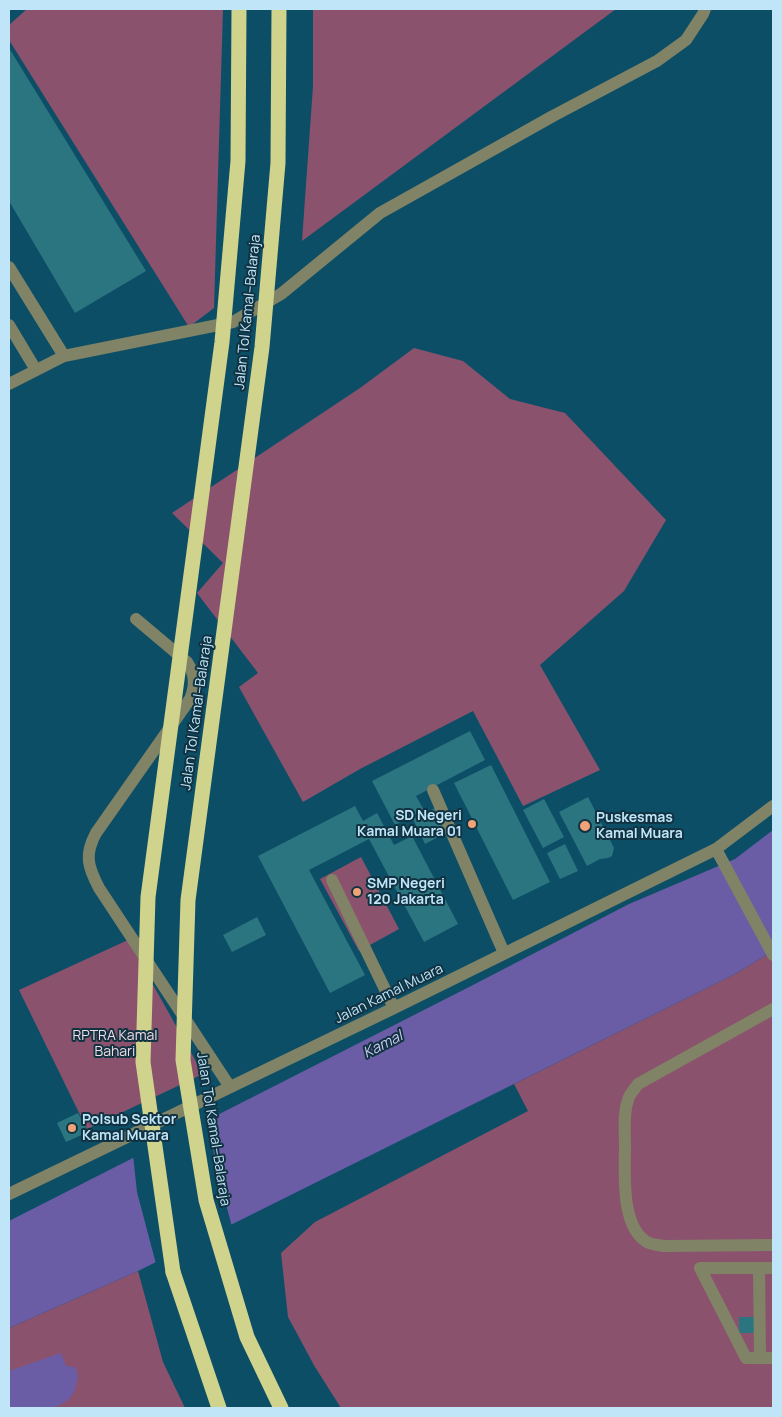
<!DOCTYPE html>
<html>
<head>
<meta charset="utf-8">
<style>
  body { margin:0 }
  #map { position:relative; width:782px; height:1417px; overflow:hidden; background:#0d4e67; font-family:Manrope,sans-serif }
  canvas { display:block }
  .frame { position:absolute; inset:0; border:10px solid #c0e5f8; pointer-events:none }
</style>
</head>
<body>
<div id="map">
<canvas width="782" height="1417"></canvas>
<div class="frame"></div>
</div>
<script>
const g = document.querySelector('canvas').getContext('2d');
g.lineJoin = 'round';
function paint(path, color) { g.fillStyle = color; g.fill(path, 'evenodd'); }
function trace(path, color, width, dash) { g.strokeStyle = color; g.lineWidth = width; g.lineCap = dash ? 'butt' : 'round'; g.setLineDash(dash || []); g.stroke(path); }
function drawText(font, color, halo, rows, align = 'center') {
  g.font = font + ' Manrope,sans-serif'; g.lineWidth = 4; g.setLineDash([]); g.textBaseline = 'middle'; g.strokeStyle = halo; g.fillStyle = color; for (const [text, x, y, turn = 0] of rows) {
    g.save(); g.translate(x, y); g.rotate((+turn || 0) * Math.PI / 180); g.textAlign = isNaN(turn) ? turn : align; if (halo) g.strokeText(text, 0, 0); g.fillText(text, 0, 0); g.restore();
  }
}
const green = new Path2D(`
  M27 9H223L214 308 189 327 9 40V25Z
  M313 9H616L302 241 313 86Z
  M414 348 463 361 510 399 565 413 666 520 624 591 540 665 600 770 523 806 473 711 360 769 303 802 239 687 258 673 197 593 223 563 172 513 360 388Z
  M361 857 399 929 359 951 320 879Z
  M128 940 203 1074 87 1129 19 990Z
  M773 951V1408H341L315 1367 288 1317 281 1253 315 1222 528 1111 514 1084 735 974Z
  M138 1271 163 1362 185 1408H9V1328Z`);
const water = new Path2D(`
  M773 830V951L735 974 138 1271 9 1328V1221L475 984 629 904 735 859Z
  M61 1353 66 1366 75 1367C79 1375 78 1378 76 1386 69 1415 32 1408 9 1408V1371Z`);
const pier = new Path2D(`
  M209 1116 215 1162 232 1227 156 1264 137 1192 133 1155Z`);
const building = new Path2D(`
  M9 48 146 271 75 313 9 201Z
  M470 731 485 760 416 796 424 810 395 825 372 781Z
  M491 765 550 882 513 900 454 783Z
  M588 797 614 848 612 856 608 858 600 859 587 866 559 812Z
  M544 799 564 837 543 848 523 810Z
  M355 806 363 821 377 813 394 845 412 836 458 924 424 942 369 839 309 870 365 975 330 993 258 856Z
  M437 807 449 831 425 844 413 819Z
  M565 844 578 871 560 879 547 853Z
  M257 917 266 935 232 952 223 935Z
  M78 1113 88 1132 66 1142 57 1123Z
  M739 1317H757V1333H739Z`);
const minor = new Path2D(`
  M9 267 64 356
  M9 325 36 370
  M9 384 64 356 233 322 281 294 380 213 553 116 657 61 686 40 703 14 705 9
  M136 619 187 662C195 674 196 685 190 699L96 833C84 855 88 867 99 888L230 1087
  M433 790 504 953
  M716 849 773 955
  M332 880 394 1008
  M773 1009 638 1084C635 1089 629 1094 628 1100 623 1114 625 1132 625 1146 625 1172 620 1229 649 1243 654 1245 659 1245 664 1246L773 1245
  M9 1194 394 1008 716 849 773 806
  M759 1268 760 1358
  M773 1268H700L746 1358H773`);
const highway = new Path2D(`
  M173 1272 219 1408`);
const highwayBridge = new Path2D(`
  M279 9 278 163 262 347 188 900 183 1060 206 1200 247 1337 281 1408
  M173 1272 143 1062 148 897 222 342 238 161 239 9`);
const markers = [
  [472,824,5,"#efa377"],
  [585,826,6,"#efa377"],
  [357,892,5,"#efa377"],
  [72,1128,5,"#efa377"]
];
const streetNames = [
  ["Jalan Tol Kamal–Balaraja",248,312,-84],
  ["Jalan Tol Kamal–Balaraja",197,713,-82],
  ["Jalan Kamal Muara",389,994,-26],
  ["Jalan Tol Kamal–Balaraja",213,1129,81]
];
const poiNames = [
  ["SD Negeri",462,816,"right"],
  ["Kamal Muara 01",462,832,"right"],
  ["Puskesmas",596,818],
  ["Kamal Muara",596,834],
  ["SMP Negeri",367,884],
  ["120 Jakarta",367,900],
  ["Polsub Sektor",82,1120],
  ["Kamal Muara",82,1136]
];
const parkNames = [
  ["RPTRA Kamal",115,1036],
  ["Bahari",115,1052]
];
const waterNames = [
  ["Kamal",383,1045,-27]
];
paint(green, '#8b526e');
paint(water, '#6a5da6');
paint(pier, '#0d4e67');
paint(building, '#2b7581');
trace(minor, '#818366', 12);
trace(highway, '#d0d38b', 15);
trace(highwayBridge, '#d0d38b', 15);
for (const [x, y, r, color] of markers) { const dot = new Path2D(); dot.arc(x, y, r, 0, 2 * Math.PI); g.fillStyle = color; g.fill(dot); trace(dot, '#113240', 2); }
drawText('14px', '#c0e5f8', '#113240', streetNames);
drawText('bold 14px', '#c0e5f8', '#113240', poiNames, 'left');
drawText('14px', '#f3dce6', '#113240', parkNames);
drawText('italic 15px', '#cfcbf4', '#113240', waterNames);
</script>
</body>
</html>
